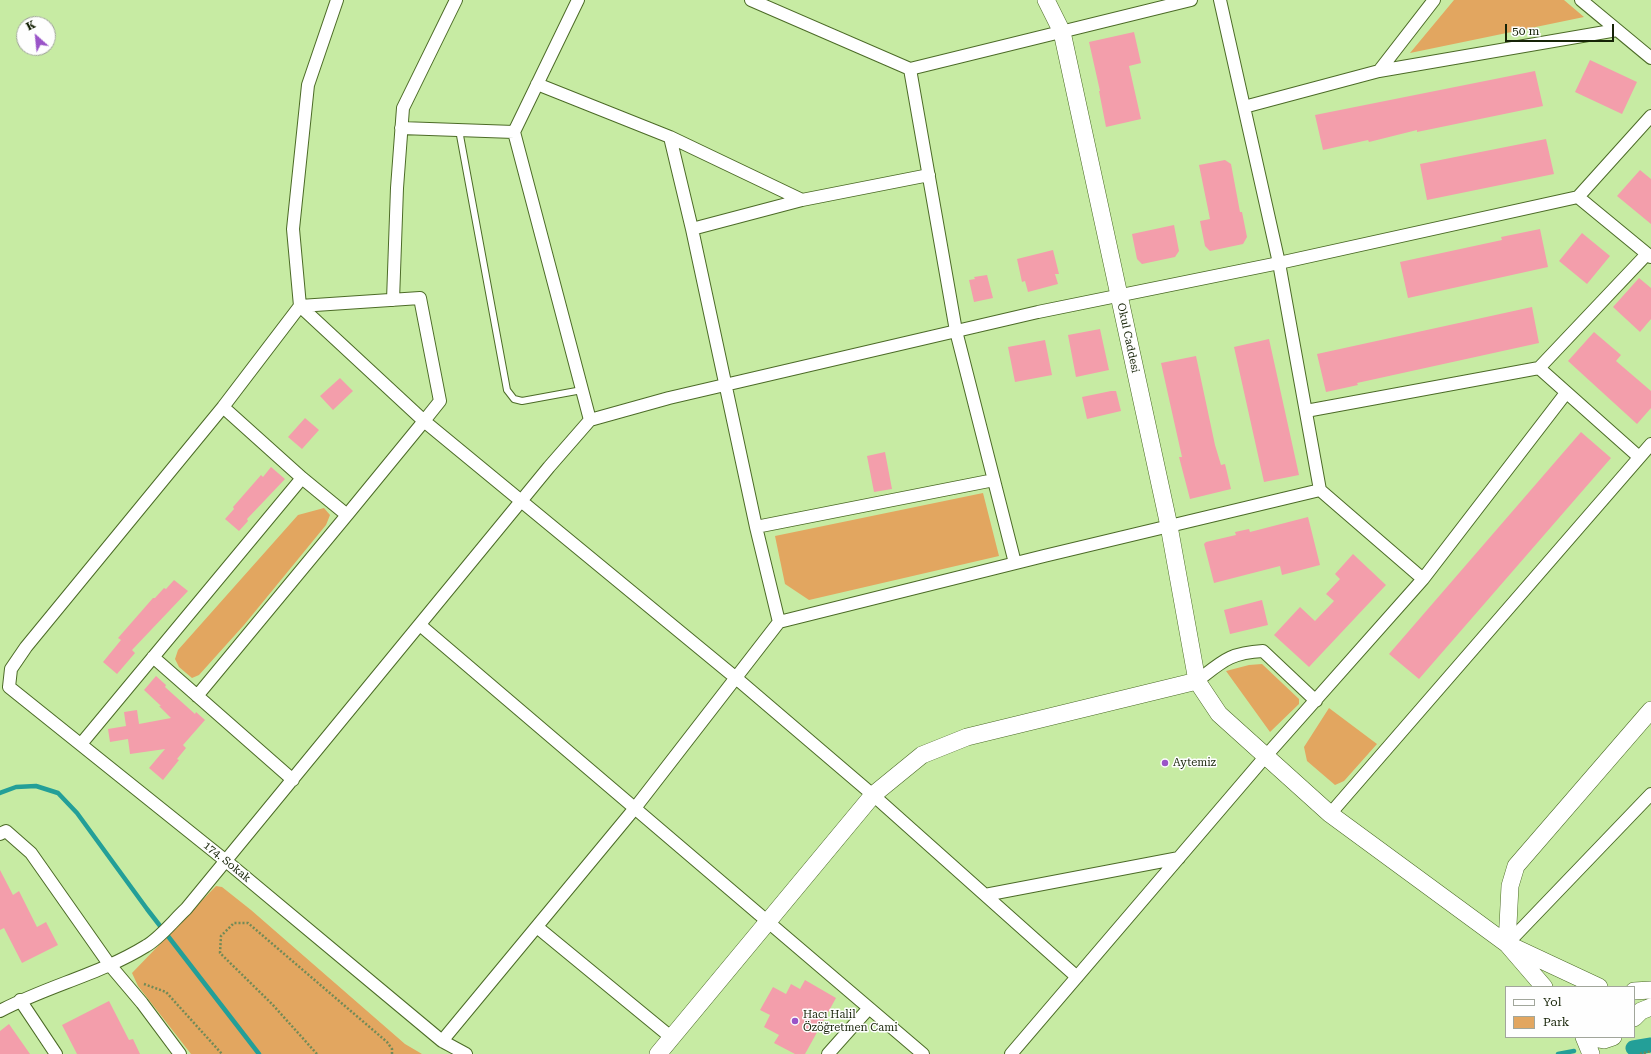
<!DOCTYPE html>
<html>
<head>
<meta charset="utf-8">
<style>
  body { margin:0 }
  #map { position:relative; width:1651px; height:1054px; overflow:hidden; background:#c7eba3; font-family:"Roboto Serif",serif }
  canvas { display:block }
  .legend { position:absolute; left:1505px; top:986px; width:130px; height:52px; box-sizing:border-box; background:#fefefe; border:1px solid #a1a69b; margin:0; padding:5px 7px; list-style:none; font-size:12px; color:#162307 }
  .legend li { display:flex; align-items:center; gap:8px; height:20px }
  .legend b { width:20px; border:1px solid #a1a69b }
  .north { position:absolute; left:16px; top:16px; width:40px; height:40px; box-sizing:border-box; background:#fefefe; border:1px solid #a1a69b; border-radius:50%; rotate:333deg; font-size:11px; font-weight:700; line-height:16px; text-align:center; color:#162307 }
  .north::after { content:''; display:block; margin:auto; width:14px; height:18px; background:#9a54c8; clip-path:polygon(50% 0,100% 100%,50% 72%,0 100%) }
  .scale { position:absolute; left:1505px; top:24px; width:109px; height:18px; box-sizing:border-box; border:2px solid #162307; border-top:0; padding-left:5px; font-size:12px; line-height:14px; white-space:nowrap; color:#162307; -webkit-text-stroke:3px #fefefe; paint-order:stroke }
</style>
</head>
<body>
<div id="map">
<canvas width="1651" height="1054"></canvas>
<ul class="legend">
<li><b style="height:5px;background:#fff"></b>Yol</li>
<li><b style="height:11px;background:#e2a660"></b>Park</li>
</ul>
<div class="north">K</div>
<div class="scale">50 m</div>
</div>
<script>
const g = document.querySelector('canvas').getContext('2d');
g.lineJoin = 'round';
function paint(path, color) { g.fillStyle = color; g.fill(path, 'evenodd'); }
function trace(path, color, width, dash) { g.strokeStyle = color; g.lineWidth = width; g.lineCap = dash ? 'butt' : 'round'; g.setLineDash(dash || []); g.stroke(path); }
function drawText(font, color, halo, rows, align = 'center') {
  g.font = font + ' "Roboto Serif",serif'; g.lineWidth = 3; g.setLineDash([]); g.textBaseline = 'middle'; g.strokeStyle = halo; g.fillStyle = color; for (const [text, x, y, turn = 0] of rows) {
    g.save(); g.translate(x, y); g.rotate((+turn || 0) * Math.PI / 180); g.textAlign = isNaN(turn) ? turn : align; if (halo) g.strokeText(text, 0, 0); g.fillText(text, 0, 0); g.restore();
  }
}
const green = new Path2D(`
  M1454 0H1564L1584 17 1410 53Z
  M983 493 999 556 809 600 785 584 775 536Z
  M324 508 330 515 326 525 244 625 199 675 192 678 179 667 175 659 178 650 298 515Z
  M1262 664 1299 699V704L1270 732 1226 671 1249 665Z
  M1329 708 1377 744 1344 781 1335 785 1307 761 1304 747Z
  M216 886 222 887 251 910 405 1044 422 1054H191L138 986 132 973Z`);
const stream = new Path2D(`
  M0 793 16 787 36 786 58 793 77 813 147 909 259 1054
  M1558 1054 1574 1051`);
const canal = new Path2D(`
  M1633 1048 1651 1045`);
const building = new Path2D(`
  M1134 32 1141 63 1129 66 1141 119 1106 127 1099 91H1100L1089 42Z
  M1590 60 1637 82 1622 114 1575 92Z
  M1535 71 1543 106 1417 132V130L1369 142 1368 140 1323 150 1315 115Z
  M1546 139 1554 174 1427 200 1420 164Z
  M1225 160 1231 164 1240 212H1242L1247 237 1243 244 1210 251 1205 246 1200 221 1210 219 1199 165Z
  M1640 170 1651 179V224L1617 196Z
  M1174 225 1179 251 1175 257 1142 264 1137 259 1132 234Z
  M1540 229 1548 267 1408 298 1400 262 1502 240 1501 237Z
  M1582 233 1610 256 1587 284 1559 261Z
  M1053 250 1059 274H1055L1058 284 1028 292 1025 281 1022 282 1017 259Z
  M987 275 993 298 974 302 969 280 975 279 974 277Z
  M1639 278 1651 288V319L1640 332 1613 307Z
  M1532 307 1539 343 1357 383 1358 385 1326 392 1317 354Z
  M1100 329 1109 370 1076 377 1068 335Z
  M1594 332 1621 355 1616 361 1651 391V408L1637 424 1568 361Z
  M1269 339 1299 475 1264 482 1234 347Z
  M1045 340 1052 375 1015 382 1008 347Z
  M1196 356 1215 445 1221 465 1225 464 1231 489 1190 499 1179 457H1182L1161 363Z
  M340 378 353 391 333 410 320 396Z
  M1111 391H1116L1121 411 1087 419 1082 397Z
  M305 418 319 430 302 449 288 437Z
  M1581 432 1611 458 1419 679 1389 654Z
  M885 452 892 489 874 492 867 456Z
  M271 467 285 479 247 519 248 521 239 531 225 519 234 509 233 507 261 475 263 477Z
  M1308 517 1320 565 1282 575 1280 566 1214 583 1204 544 1206 542 1236 535 1235 532 1249 529 1250 532Z
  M1353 554 1386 585 1309 667 1274 635 1300 607 1315 621 1334 601 1326 594 1340 579 1335 574Z
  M174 580 188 591 132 650 135 653 117 674 103 662 121 640 118 638 153 598H155L164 588 166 589Z
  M1262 600 1268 625 1230 634 1224 610Z
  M156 676 166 685 165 687 195 714 196 712 205 720 183 745 186 748 177 759 179 760 163 780 149 768 165 749 130 754 128 739 110 742 108 729 126 726 124 712 137 710 139 724 171 718 159 706H161L144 690Z
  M0 870 13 895 19 891 37 927 46 922 58 945 22 963 4 928 0 930Z
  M805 980 836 998 805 1054H795L774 1043 779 1035 764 1027 770 1015 760 1010 773 987 786 994 791 984 800 989Z
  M109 1001 129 1040 133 1039 140 1054H77L62 1025Z
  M9 1024 30 1054H0V1031Z`);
const path = new Path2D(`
  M144 984 166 992 222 1054
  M317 1054 272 1004 220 953 221 936 234 923H248L387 1042 392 1049V1054
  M1640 1054 1651 1051`);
const lane = new Path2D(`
  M459 130 507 390 514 399 522 401 582 390`);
const street = new Path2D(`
  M337 0 308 85 293 229 300 306 420 298 440 401 424 421 736 678 873 795 1077 977
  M578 0 514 132 590 420
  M751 0 910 69 1191 0
  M1220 0 1279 263 1320 490 1423 579
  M1581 0 1651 58
  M910 69 956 331 1015 563
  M1379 71 1434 0
  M537 84 670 137 802 200
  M1244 107 1379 71 1617 30
  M401 128 514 132
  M670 137 692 229 756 527 994 480
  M1578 197 1651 257
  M692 229 802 200 929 175
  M393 300 397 188 403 108 456 0
  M1539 368 1647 254
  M1306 411 1539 368 1639 457
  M756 527 779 622
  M420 625 923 1054
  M153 657 293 780
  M1197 681C1223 661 1229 653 1263 651L1316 701
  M9 687 11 669 26 647 223 407 300 306 424 421 347 515 302 478 223 407
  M9 687 226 861 442 1041 466 1054
  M197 696 347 515
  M81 744 302 478
  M1330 814 1651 444
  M0 834 6 831 31 853 109 964 142 1003 180 1054
  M985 895 1179 858
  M537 927 672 1038
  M1507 944 1651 794
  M20 1000 56 1054
  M0 1011C47 986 101 974 146 946 160 938 174 920 186 909L549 467 590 420 669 398 1038 312 1279 263 1578 197 1651 116
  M442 1041 635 808 779 622 1044 556 1320 490
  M828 1054 869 1008
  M1011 1054 1265 757 1423 579 1566 393`);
const secondary = new Path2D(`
  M1046 0 1062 32 1169 526 1197 681 1219 714 1330 814 1507 944 1599 987
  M1544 987 1507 944 1510 886 1516 866 1651 710
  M1634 991 1651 990
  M1634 1018 1641 1011 1651 1007
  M1584 1037 1591 1054
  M1588 1037 1604 1040 1613 1037
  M658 1054 873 795 922 755 967 737 1197 681`);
const markers = [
  [1165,763,4,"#9a54c8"],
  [795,1021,4,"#9a54c8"]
];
const streetNames = [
  ["Okul Caddesi",1128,338,78],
  ["174. Sokak",227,862,39]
];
const poiNames = [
  ["Aytemiz",1173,763],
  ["Hacı Halil",803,1015],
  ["Özöğretmen Cami",803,1028]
];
paint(green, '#e2a660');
trace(stream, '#239f98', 4.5);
trace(canal, '#239f98', 15);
paint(building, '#f39eab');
trace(lane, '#4c6b27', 8);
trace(street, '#4c6b27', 14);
trace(secondary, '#4c6b27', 18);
trace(path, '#718a57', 2.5, [2, 2]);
trace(lane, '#fff', 6);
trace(street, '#fff', 12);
trace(secondary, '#fff', 17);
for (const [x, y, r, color] of markers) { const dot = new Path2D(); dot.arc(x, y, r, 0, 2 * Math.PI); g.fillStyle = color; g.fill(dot); trace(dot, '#fefefe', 1.5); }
drawText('11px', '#162307', '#fefefe', streetNames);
drawText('11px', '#162307', '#fefefe', poiNames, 'left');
</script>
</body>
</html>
